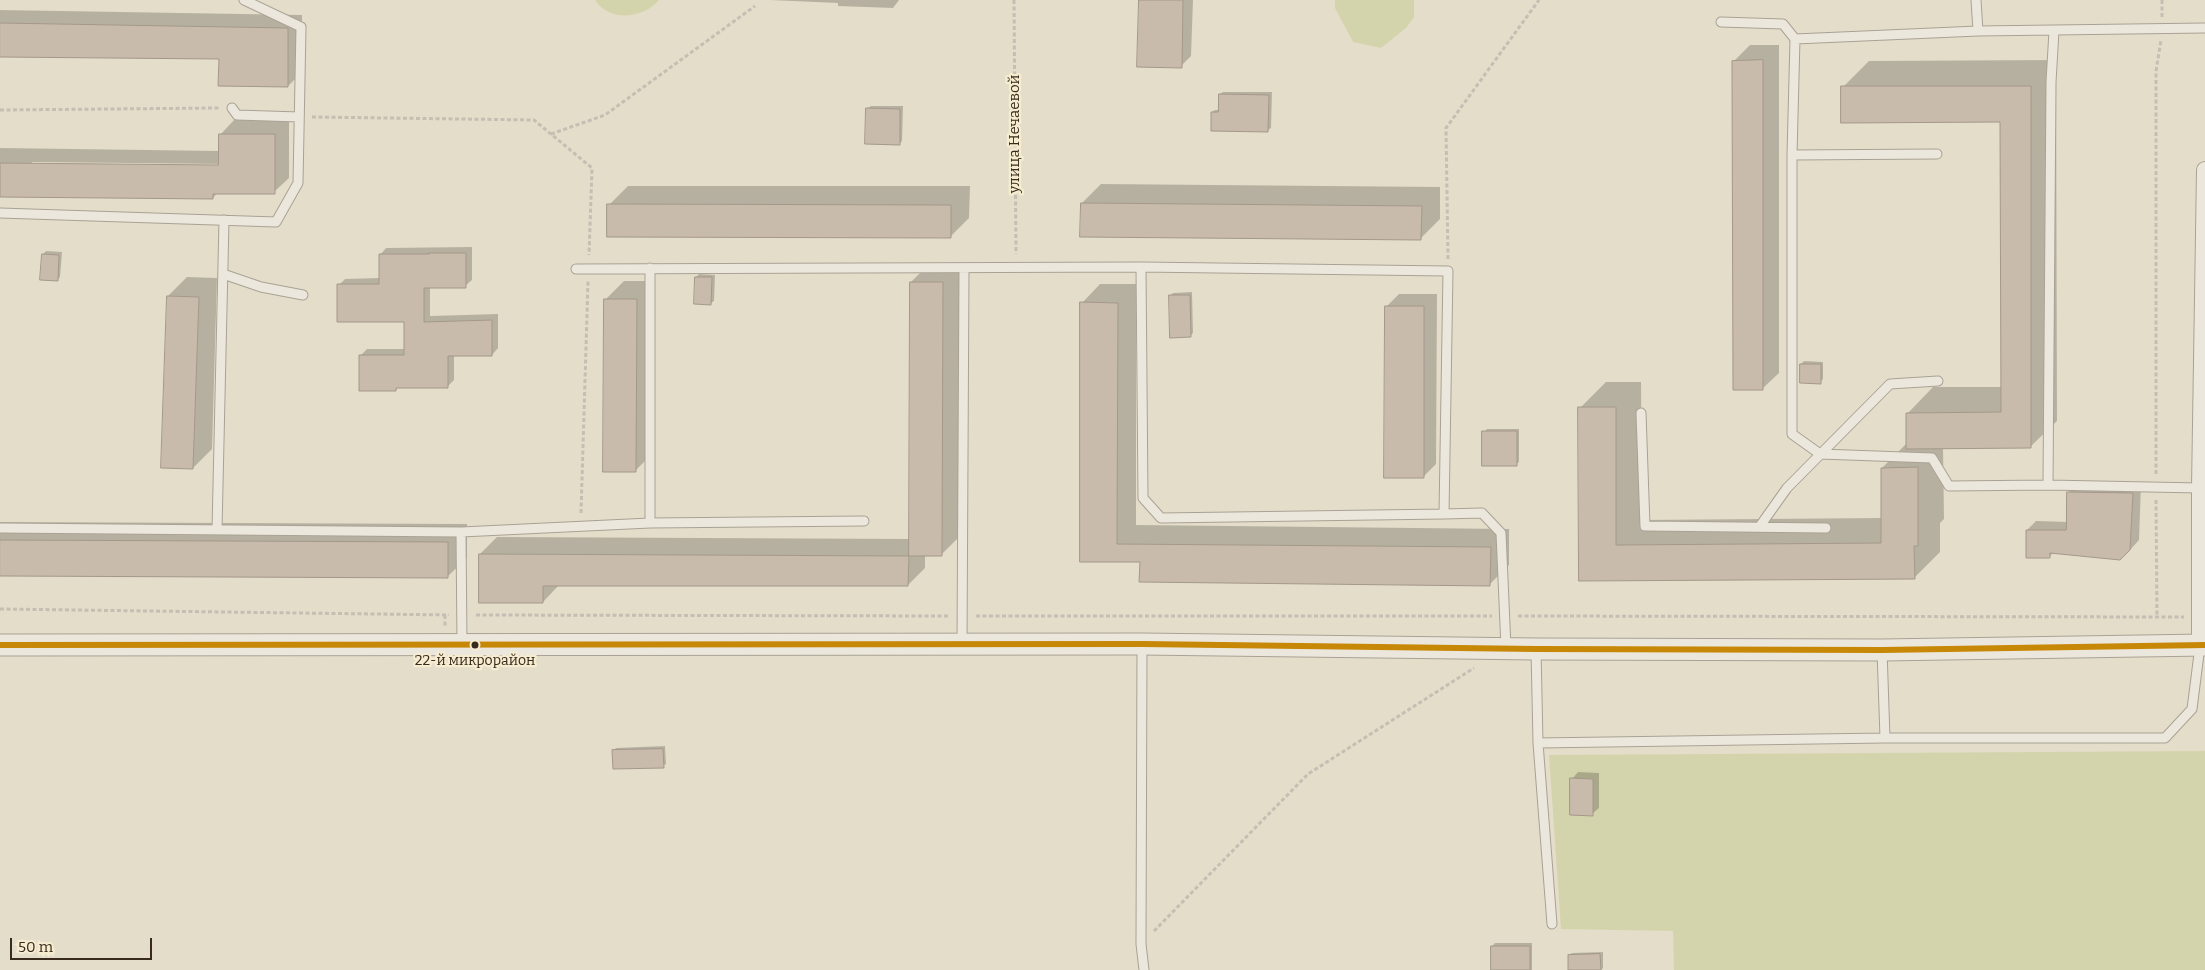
<!DOCTYPE html>
<html>
<head>
<meta charset="utf-8">
<style>
  body { margin:0 }
  #map { position:relative; width:2205px; height:970px; overflow:hidden; background:#e4ddca; font-family:Bitter,serif }
  canvas { display:block }
  .scale { position:absolute; left:10px; top:938px; width:142px; height:22px; box-sizing:border-box; border:2px solid #382a1c; border-top:0; padding-left:6px; font-size:15px; line-height:18px; white-space:nowrap; color:#382a1c; -webkit-text-stroke:4px #f6ecd0; paint-order:stroke }
</style>
</head>
<body>
<div id="map">
<canvas width="2205" height="970"></canvas>
<div class="scale">50 m</div>
</div>
<script>
const g = document.querySelector('canvas').getContext('2d');
g.lineJoin = 'round';
function paint(path, color) { g.fillStyle = color; g.fill(path, 'evenodd'); }
function trace(path, color, width, dash) { g.strokeStyle = color; g.lineWidth = width; g.lineCap = dash ? 'butt' : 'round'; g.setLineDash(dash || []); g.stroke(path); }
function drawText(font, color, halo, rows, align = 'center') {
  g.font = font + ' Bitter,serif'; g.lineWidth = 4.5; g.setLineDash([]); g.textBaseline = 'middle'; g.strokeStyle = halo; g.fillStyle = color; for (const [text, x, y, turn = 0] of rows) {
    g.save(); g.translate(x, y); g.rotate((+turn || 0) * Math.PI / 180); g.textAlign = isNaN(turn) ? turn : align; if (halo) g.strokeText(text, 0, 0); g.fillText(text, 0, 0); g.restore();
  }
}
const green = new Path2D(`
  M595 0H659C643 19 609 22 595 0Z
  M1335 0H1414V17L1406 28 1381 48 1353 42 1335 8Z
  M2205 751V970H1674L1673 931 1561 929 1549 755Z`);
const shadow = new Path2D(`
  M770 0H899L893 8 838 6V3Z
  M1140 0H1193L1191 56 1181 66Z
  M0 10 302 15V72L288 86 220 58 0 56Z
  M1750 45H1779V373L1762 389 1734 61Z
  M2056 60 2057 421 2031 446 1943 447 1944 519 1940 523V552L1914 578 1580 580V408L1606 382H1641L1642 520 1882 518V468L1907 443 1908 413 1933 387H2002L2001 121 1843 87 1869 61Z
  M1223 92H1272L1271 128 1268 130 1212 112 1215 110H1219L1220 94Z
  M871 106H903L902 141 899 144 868 108Z
  M234 120H289V178L274 192H218L213 198 0 176V148L220 151V135ZM32 162 225 164V166L32 164Z
  M1101 184 1440 187V219L1421 238 1082 203Z
  M628 186H970L969 218 950 237 609 205Z
  M472 247V280L465 286 430 287V316L498 314V348L492 355H454V380L448 386H399L396 390 361 355 367 349H405V321L339 285 345 279 380 278V255L386 248Z
  M46 251 62 252 60 277 57 280 43 254Z
  M930 263H961L960 536 941 555 925 554V568L908 585 560 584 543 602 480 554 497 537 910 539 911 282Z
  M699 274 715 275 714 301 711 303 696 277Z
  M187 277 217 278 212 449 193 468 168 296Z
  M624 281H655V451L636 470 605 300Z
  M1100 284H1136V525L1509 529V565L1490 584 1141 560H1081L1082 303Z
  M1192 292 1193 333 1190 336 1170 296 1173 293Z
  M1399 294H1437L1436 464 1423 477 1386 307Z
  M1804 361 1823 362V379L1820 382 1801 364Z
  M1487 429H1519V462L1516 464 1484 432Z
  M2078 483 2141 484 2139 540 2130 550 2054 552 2049 557 2027 530 2036 521 2068 522 2069 492Z
  M0 522 467 524V558L448 576 0 575Z
  M665 746 666 764 663 766 613 751 616 748Z
  M1578 772 1599 773V808L1592 814 1572 779Z
  M1495 943H1532V970H1492V946Z
  M1603 952V968L1601 970H1569V956L1572 953Z`);
const building = new Path2D(`
  M1139 0H1183L1182 68 1137 67Z
  M0 23 288 28V87L218 86 219 59 0 57Z
  M1763 60V390H1733L1732 61Z
  M1841 86H2031V448L1906 449V413L2001 412 2000 122 1841 123Z
  M1219 94 1269 95 1268 132 1211 131V112H1218Z
  M866 108 900 109V145L865 144Z
  M219 134H275V194H213V199L0 197V163L218 165Z
  M1081 203 1422 206 1421 240 1080 237Z
  M607 204 951 205V238L607 237Z
  M429 253H466V288H424V322L492 320V356H448V388H396V391H359V355H404V322H337V284H379V254H429Z
  M42 254 59 255 58 281 40 280Z
  M695 277H712L711 305 694 304Z
  M910 282H943L942 556H909Z
  M1169 295H1190L1191 337 1170 338Z
  M167 296 199 297 193 469 161 468Z
  M604 299H637L636 472H603Z
  M1080 302 1118 303 1117 544 1491 547 1490 586 1139 582 1140 562H1080Z
  M1385 306H1424V478H1384Z
  M1800 364H1821V384L1800 383Z
  M1578 407H1616V545L1881 543V468L1918 467V546H1914L1915 579 1579 581Z
  M1482 431H1517V466H1482Z
  M2067 492 2133 493 2130 550 2120 560 2050 553V558H2026V530H2066Z
  M0 540 448 542V578L0 576Z
  M479 554 909 556 908 586H543V603H479Z
  M663 749 664 768 613 769 612 750Z
  M1570 778 1593 779V816L1570 815Z
  M1491 946H1530V970H1491Z
  M1600 954 1601 970H1568V955Z`);
const path = new Path2D(`
  M1014 0 1016 254
  M2162 0V17
  M0 110 219 108
  M312 117 534 120 592 168 589 255
  M551 134 605 115 755 6
  M1448 259 1446 128 1539 0
  M2156 474V71L2161 40
  M2156 500 2157 617
  M581 513 588 281
  M0 609 449 615
  M445 615V627
  M476 615 949 616
  M976 616H1492
  M1518 616 2184 617
  M1154 931 1308 774 1474 668`);
const service = new Path2D(`
  M1976 0 1978 31
  M1721 22 1783 24 1795 39 1792 155V434L1820 454 1932 458 1949 486 2048 485 2200 488
  M1795 39 1978 31 2205 28
  M232 108 237 115 299 117
  M1792 155 1937 154
  M0 213 276 222 298 183 301 27 244 0
  M576 269 1141 267
  M223 274 261 287 303 295
  M1641 413 1645 526 1826 528
  M2048 485 2051 82 2054 31
  M1444 514 1448 271 1141 267 1143 498 1161 518 1444 514 1482 513 1501 533 1506 648
  M650 523V268
  M1760 526 1787 488 1890 384 1938 381
  M0 528 461 532 650 523 864 521
  M217 530 224 220
  M461 532 462 645
  M962 645 964 268
  M1142 645 1141 944 1144 970
  M1536 649 1538 743 1552 924
  M1882 650 1885 738
  M1538 743 1885 738H2165L2192 709 2200 646`);
const minor = new Path2D(`
  M2200 646V488L2205 170`);
const tertiary = new Path2D(`
  M0 645 1142 644 1536 649 1882 650 2205 645`);
const bus1 = new Path2D(`
  M0 645 1142 644 1536 649 1882 650 2205 645`);
const markers = [
  [475,645,4.5,"#382a1c"]
];
const busNames = [
  ["22-й микрорайон",475,661]
];
const streetNames = [
  ["улица Нечаевой",1015,134,-90]
];
paint(green, '#d4d4ac');
paint(shadow, '#0003');
paint(building, '#c8bbab');
trace(building, '#a4988a', 1);
trace(service, '#a9a294', 11);
trace(minor, '#a9a294', 18);
trace(tertiary, '#a9a294', 23);
trace(path, '#c5beb3', 3, [4, 2.5]);
trace(service, '#ece7dd', 9);
trace(minor, '#ece7dd', 16);
trace(tertiary, '#ece7dd', 21);
trace(bus1, '#c78707', 6);
for (const [x, y, r, color] of markers) { const dot = new Path2D(); dot.arc(x, y, r, 0, 2 * Math.PI); g.fillStyle = color; g.fill(dot); trace(dot, '#f6ecd0', 2); }
drawText('14px', '#382a1c', '#f6ecd0', busNames);
drawText('15px', '#382a1c', '#f6ecd0', streetNames);
</script>
</body>
</html>
